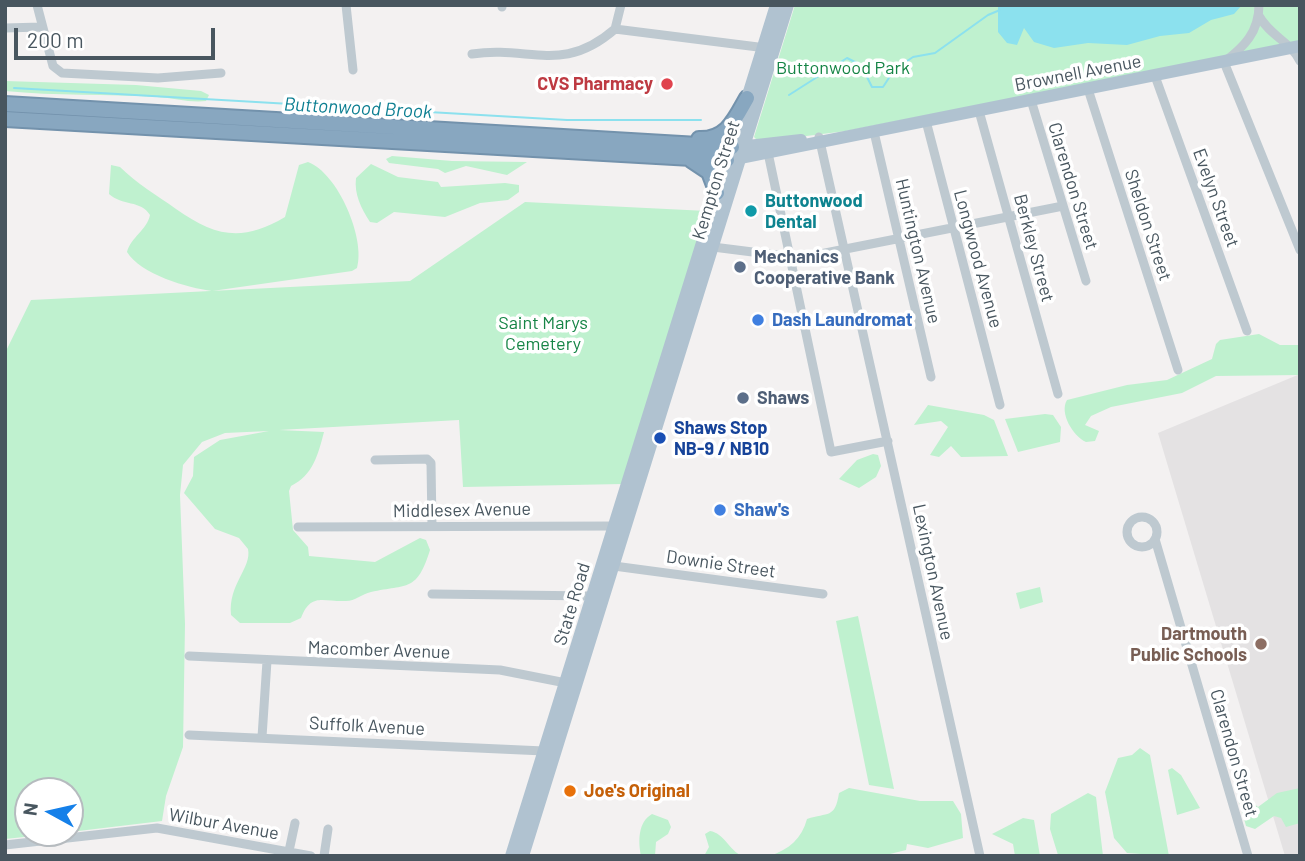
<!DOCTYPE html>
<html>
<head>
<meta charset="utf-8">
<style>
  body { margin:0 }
  #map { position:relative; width:1305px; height:861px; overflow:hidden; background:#f3f1f1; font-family:Barlow,sans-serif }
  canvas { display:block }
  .frame { position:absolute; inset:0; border:7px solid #48565f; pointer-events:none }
  .north { position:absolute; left:14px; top:777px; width:70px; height:70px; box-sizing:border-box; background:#fff; border:2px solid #b6bbbf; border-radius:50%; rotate:278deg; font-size:19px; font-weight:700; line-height:28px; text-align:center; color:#48565f }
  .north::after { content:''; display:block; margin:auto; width:24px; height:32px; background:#1580e9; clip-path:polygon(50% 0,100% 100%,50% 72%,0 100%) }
  .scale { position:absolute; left:14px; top:28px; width:201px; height:32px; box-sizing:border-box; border:4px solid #48565f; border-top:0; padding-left:9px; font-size:21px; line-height:24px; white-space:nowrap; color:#48565f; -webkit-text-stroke:5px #fff; paint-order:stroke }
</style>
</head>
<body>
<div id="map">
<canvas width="1305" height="861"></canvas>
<div class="frame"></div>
<div class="north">N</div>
<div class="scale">200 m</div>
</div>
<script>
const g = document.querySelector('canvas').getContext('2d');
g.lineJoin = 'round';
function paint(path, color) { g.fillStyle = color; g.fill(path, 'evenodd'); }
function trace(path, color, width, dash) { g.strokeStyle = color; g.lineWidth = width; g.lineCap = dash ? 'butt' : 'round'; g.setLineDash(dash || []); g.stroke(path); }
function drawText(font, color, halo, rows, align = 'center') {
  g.font = font + ' Barlow,sans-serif'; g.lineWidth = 7; g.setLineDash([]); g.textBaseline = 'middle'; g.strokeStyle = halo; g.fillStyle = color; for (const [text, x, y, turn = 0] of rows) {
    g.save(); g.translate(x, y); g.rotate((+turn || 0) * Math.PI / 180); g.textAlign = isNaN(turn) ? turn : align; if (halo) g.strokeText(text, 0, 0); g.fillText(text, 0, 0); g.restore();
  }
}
const education = new Path2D(`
  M1300 374V856H1285L1158 433Z`);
const green = new Path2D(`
  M795 5H1300V42L846 131 767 141 757 140 754 137Z
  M5 81 136 85 201 91 209 95 206 101C190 103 174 98 157 97 107 94 56 96 5 91Z
  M392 156 452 161 527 162 507 175 466 166 445 173 438 169 389 163 386 159Z
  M308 162C338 173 366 239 357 268L352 271 212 291C188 288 140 274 127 252 131 237 147 230 150 215 141 200 122 206 109 194L111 165 120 167C136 183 158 196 176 209 215 236 241 243 285 217L299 165Z
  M371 164 398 177 438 182 441 187 505 183 519 185V192L508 200 480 203 445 217 394 212 377 223 370 222C361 208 354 194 356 178Z
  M525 202 707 211 623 484 463 487 459 420 279 430 324 432C318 455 313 475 291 486L289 491 293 530 308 547 309 556 375 562 420 538 426 540 430 550C417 592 408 584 371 592 362 594 355 601 346 601 323 602 311 592 301 618L290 623H240L231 615C228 584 252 568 248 549L239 538 215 529 184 493 193 476 194 457 220 440 269 431 225 433 202 442 183 465 180 495 185 624 183 747 166 796 162 821 70 832V791H28V833H62L5 839V353L31 300 410 281Z
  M1259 334 1280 345H1300V375L1216 376 1182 393 1111 407 1091 416 1085 425 1099 431 1095 441 1086 442C1073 436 1059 413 1067 400L1127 385 1167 380 1212 359 1216 344 1220 340Z
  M928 405 984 415 994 420 1008 456 961 457 951 446 939 457 930 455 948 427 941 421 914 425Z
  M1045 414 1053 415 1061 427 1060 442 1018 452 1005 419Z
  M873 454 878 455 881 466 876 477 859 488 839 479 857 460Z
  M1040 587 1043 602 1020 609 1016 593Z
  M858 616 894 789 869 785 836 621Z
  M1140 748 1150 755 1169 856 1127 853 1114 838 1105 792 1118 758 1132 755Z
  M1172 768 1181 775 1200 808 1177 815 1168 770Z
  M849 788 920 801H953L961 814 963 838 928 848 907 844 906 850 882 856H769C789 850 802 838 807 819 828 812 835 819 839 793Z
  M1300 788V823L1286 827 1281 818 1274 816 1255 829 1246 826 1239 801H1251L1258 807 1277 793Z
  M1088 793 1096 797 1103 856 1058 855 1050 829 1051 814Z
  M652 814 668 820 671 827 668 834 656 842 655 856H641C638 841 638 822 652 814Z
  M1023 818 1034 820 1040 856H1015L1013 844 992 834Z
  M710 831C724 833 729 850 742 856H704L709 847 705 834Z`);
const water = new Path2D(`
  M998 5H1242L1234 14 1211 20 1189 33 1160 36 1127 45 1088 43 1054 48 1034 42 1024 28 1017 45 1007 43 998 32Z`);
const stream = new Path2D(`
  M14 88 567 120H701
  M789 95 847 58 861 65 872 87H883L894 70 913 57 935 53 988 15 1000 10`);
const minor = new Path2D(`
  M37 5 53 66 62 73 158 78 221 73
  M346 5 353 70
  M502 5V7
  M1259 5C1259 32 1244 47 1224 62L1300 250
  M1259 16C1270 36 1291 42 1300 61
  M5 28 41 27
  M615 29 621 5
  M472 54C530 45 562 75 615 29L766 48
  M1155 76 1247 331
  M1088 89 1178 370
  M1031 100 1086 281
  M979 111 1058 394
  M926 121 1000 405
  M874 132 931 377
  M819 137 980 856
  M767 148 831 452 888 441
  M713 247 800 258 1063 206
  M375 460 427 459 431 463 432 526
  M1127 532a15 15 0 1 1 30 0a15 15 0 1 1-30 0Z
  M298 527 618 526
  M1155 539 1248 856
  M614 566 823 594
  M432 594 593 596
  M189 656 500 670 571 684
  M189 735 544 751
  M262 737 267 661
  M5 845 157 828 311 856
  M289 851 295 823
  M324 856 328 829`);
const major = new Path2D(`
  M739 147 801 140
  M735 159 1300 46
  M511 856 776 5
  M523 856 788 5`);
const highway = new Path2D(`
  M5 104 732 147
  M5 119 727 160
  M699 139C727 140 735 119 747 98
  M691 160 709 172 717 193`);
const markers = [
  [667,84,7,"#e0444e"],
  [751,211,7,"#0f9aa8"],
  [740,267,7,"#5c6f8a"],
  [758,320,7,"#3f7fe0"],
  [743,398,7,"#5c6f8a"],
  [660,438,7,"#1a4fb4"],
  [720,510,7,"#3f7fe0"],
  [1261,644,7,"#8d6e63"],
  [570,791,7,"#e8710a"]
];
const parkNames = [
  ["Buttonwood Park",843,68],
  ["Saint Marys",543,323],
  ["Cemetery",543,344]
];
const streetNames = [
  ["Brownell Avenue",1078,73,-11],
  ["Kempton Street",716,180,-73],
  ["Clarendon Street",1073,186,73],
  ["Evelyn Street",1216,198,70],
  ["Sheldon Street",1148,225,72],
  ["Berkley Street",1034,248,75],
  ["Huntington Avenue",918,251,77],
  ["Longwood Avenue",978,259,75],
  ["Middlesex Avenue",462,510,-1],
  ["Downie Street",721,564,8],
  ["Lexington Avenue",933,572,78],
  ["State Road",572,604,-73],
  ["Macomber Avenue",379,650,2],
  ["Suffolk Avenue",367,726,3],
  ["Clarendon Street",1234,753,74],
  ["Wilbur Avenue",224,824,10]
];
const healthNames = [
  ["CVS Pharmacy",653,84]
];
const cultureNames = [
  ["Buttonwood",765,201],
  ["Dental",765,222]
];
const serviceNames = [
  ["Mechanics",754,257],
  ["Cooperative Bank",754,278],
  ["Shaws",757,398]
];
const shopNames = [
  ["Dash Laundromat",772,320],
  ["Shaw's",734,510]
];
const transitNames = [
  ["Shaws Stop",674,428],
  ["NB-9 / NB10",674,449]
];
const educationNames = [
  ["Dartmouth",1247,634],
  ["Public Schools",1247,655]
];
const foodNames = [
  ["Joe's Original",584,791]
];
const waterNames = [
  ["Buttonwood Brook",358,108,3]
];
paint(education, '#e4e2e3');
paint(green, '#bff1cf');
paint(water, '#8ce1ee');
trace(stream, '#8ce1ee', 2);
trace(highway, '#7392ac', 18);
trace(minor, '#bec9d0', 9);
trace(major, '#b0c2d0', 12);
trace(highway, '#88a7c0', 14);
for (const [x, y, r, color] of markers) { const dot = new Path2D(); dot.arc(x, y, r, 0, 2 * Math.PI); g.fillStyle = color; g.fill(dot); trace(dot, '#fff', 2.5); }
drawText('18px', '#158445', '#fff', parkNames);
drawText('18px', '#48565f', '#fff', streetNames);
drawText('bold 18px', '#be3a42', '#fff', healthNames, 'right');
drawText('bold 18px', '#0d838f', '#fff', cultureNames, 'left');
drawText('bold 18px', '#4e5e75', '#fff', serviceNames, 'left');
drawText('bold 18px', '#366cbe', '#fff', shopNames, 'left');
drawText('bold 18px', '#164399', '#fff', transitNames, 'left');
drawText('bold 18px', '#785e54', '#fff', educationNames, 'right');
drawText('bold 18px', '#c56008', '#fff', foodNames, 'left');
drawText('italic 19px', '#0b7e91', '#fff', waterNames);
</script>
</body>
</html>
